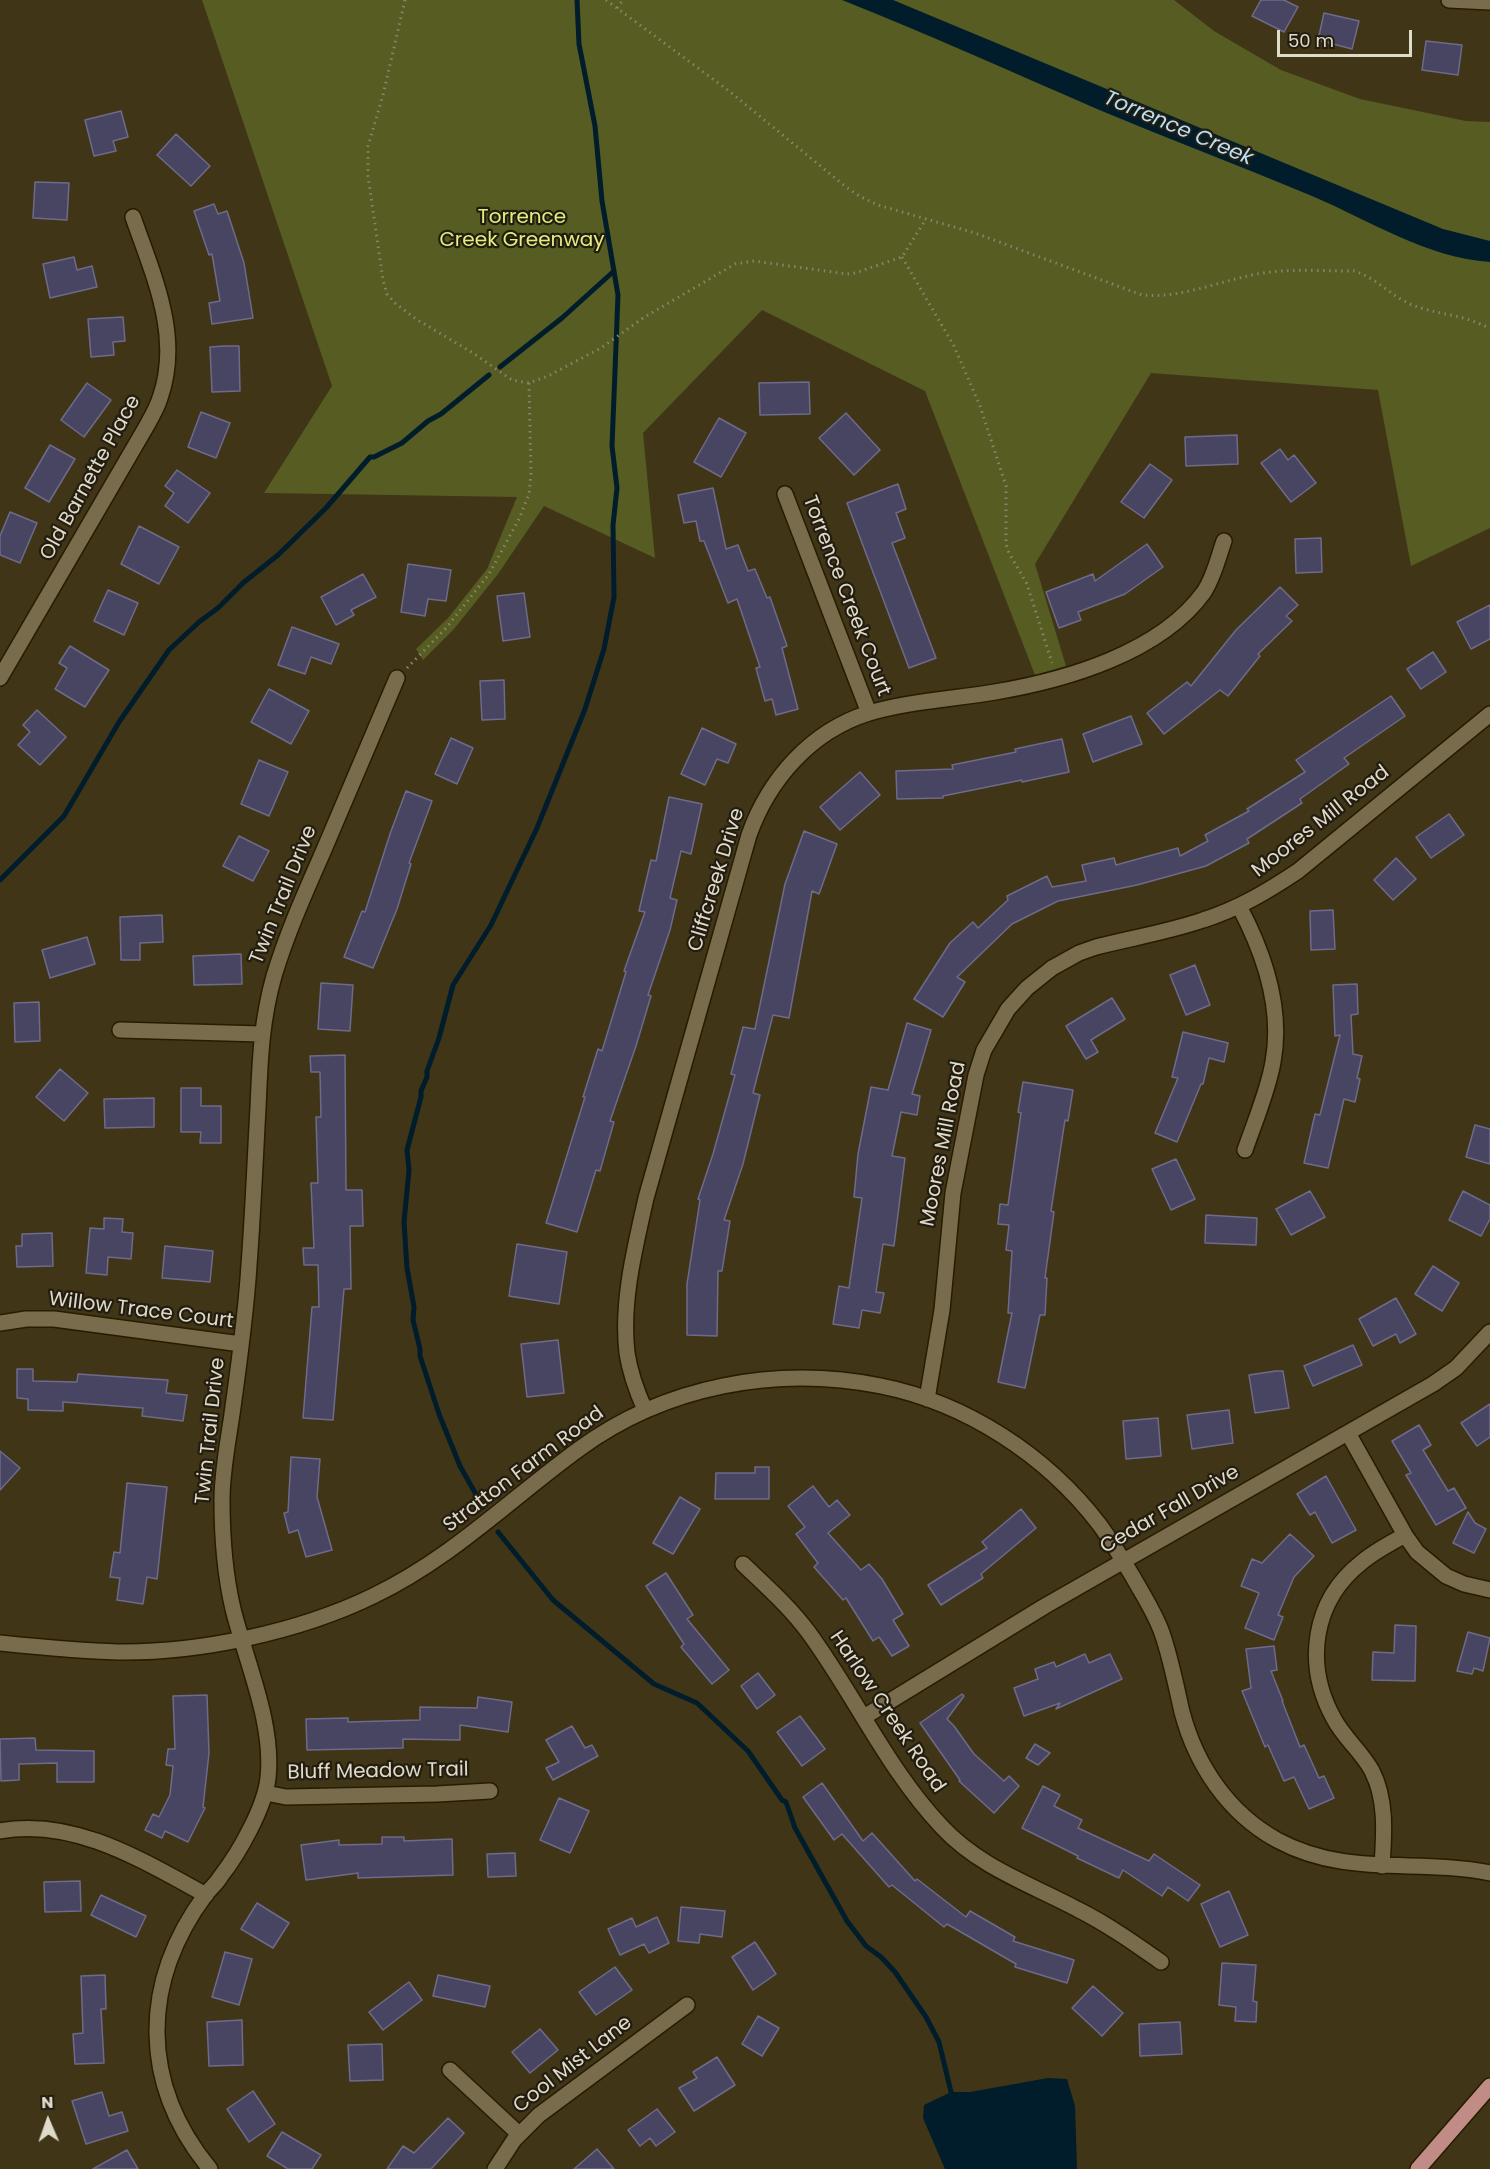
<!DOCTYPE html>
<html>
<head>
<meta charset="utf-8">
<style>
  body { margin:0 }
  #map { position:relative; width:1490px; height:2169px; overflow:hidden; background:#403517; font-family:Poppins,sans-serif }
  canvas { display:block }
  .north { position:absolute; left:18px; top:2091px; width:60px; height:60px; -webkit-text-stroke:4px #221d10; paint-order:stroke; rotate:358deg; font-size:16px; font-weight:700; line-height:24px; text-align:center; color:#e0dac9 }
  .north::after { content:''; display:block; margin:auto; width:21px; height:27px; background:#e0dac9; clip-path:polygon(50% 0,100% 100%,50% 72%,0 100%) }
  .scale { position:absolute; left:1277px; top:30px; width:135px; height:27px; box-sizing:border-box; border:3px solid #e0dac9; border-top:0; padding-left:8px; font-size:18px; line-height:21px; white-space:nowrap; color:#e0dac9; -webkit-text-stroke:4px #221d10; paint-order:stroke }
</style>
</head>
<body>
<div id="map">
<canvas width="1490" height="2169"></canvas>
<div class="north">N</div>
<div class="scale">50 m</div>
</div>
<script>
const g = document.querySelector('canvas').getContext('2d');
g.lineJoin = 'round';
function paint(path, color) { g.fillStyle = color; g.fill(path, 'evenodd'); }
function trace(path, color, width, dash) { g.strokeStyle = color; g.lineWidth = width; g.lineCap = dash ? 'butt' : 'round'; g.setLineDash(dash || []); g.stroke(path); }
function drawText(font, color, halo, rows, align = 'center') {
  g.font = font + ' Poppins,sans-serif'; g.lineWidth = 4.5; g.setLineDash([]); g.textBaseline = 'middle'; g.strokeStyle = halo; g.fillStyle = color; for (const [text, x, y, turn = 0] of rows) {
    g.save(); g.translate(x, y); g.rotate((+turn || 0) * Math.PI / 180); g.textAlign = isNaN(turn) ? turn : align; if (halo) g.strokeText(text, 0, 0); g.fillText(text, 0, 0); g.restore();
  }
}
const green = new Path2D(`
  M202 0H1174L1214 31 1281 70 1360 99 1466 121 1490 122V528L1411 566 1378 390 1151 373 1035 564 1066 666 1035 675 925 391 762 310 643 433 655 558 544 506 498 574 454 629 423 660 416 649 448 618 487 569 517 497 264 493 332 386Z`);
const water = new Path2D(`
  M842 0H893L1443 229 1490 241V262C1427 258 1369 220 1312 196 1241 166 1168 139 1097 109 1012 72 928 34 842 0Z
  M1048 2078 1067 2079 1075 2106 1077 2169H945L923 2118 924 2105 951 2092H970Z`);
const stream = new Path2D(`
  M500 367 562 318 614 271
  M0 880 64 816 119 722 169 650 199 622 218 608 243 583 278 555 326 508 370 457H374L402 443 428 421 441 414 489 375
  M483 1507 460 1466 439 1414 420 1356V1349L413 1320 414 1307 407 1268 404 1222 409 1170 407 1150 421 1097V1091L427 1077V1071L439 1038 453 985 491 925 537 828 585 709 604 649 614 597 613 525 617 488 612 446 618 295 602 201 595 126 579 44 577 0
  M498 1532 553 1600 654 1684 697 1703 748 1751 782 1800 786 1802 795 1828 847 1921 866 1946 881 1957 895 1972 926 2017 939 2042 951 2092 955 2097`);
const building = new Path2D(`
  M1261 0H1284L1298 7 1284 32 1252 16Z
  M1324 13 1359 21 1352 49 1318 40Z
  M1426 41 1462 45 1458 75 1422 70Z
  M121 111 128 137 113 141 116 151 94 156 85 120Z
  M176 134 210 166 191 186 157 155Z
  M35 182 69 183 67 220 33 218Z
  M214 204 218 214 227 211 244 263 253 318 212 324 209 303 220 301 212 254 209 255 194 211Z
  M74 257 77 270 92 266 97 287 50 298 43 264Z
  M123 317 125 341 113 342 114 355 91 357 88 319Z
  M224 346H239L240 391 212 392 210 347Z
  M809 382 810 414 760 415 759 383Z
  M87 383 111 400 84 437 61 420Z
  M201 412 230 423 216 458 188 447Z
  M846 413 880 450 854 475 819 438Z
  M719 418 746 433 721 477 694 462Z
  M1237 435 1238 464 1186 466 1185 437Z
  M50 445 75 459 49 502 25 488Z
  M1280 449 1288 460 1294 455 1316 483 1291 502 1261 463Z
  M1150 464 1172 480 1144 518 1121 502Z
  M177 470 210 493 188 523 165 506 174 493 165 486Z
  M898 484 906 509 896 513 905 538 892 543 936 658 909 668 847 503Z
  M713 488 726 549 738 545 748 571 755 569 767 598 770 597 787 646 782 648 798 709 776 715 772 699 765 701 756 668 760 667 737 599 728 603 704 541H700L696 521 684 523 678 495Z
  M10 512 37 523 20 563 0 555V536Z
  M139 526 179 547 159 584 121 564Z
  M1321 538 1322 572 1296 573 1295 539Z
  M1147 544 1163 567 1125 594 1078 612 1081 620 1059 628 1046 592 1093 574 1095 581Z
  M408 564 451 570 446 601 428 599 425 616 401 612Z
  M363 574 376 597 351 610 354 615 336 625 321 597Z
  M1280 587 1298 605 1286 616 1292 621 1258 654 1260 656 1228 696 1220 690 1164 734 1147 713 1187 682 1191 686 1236 630Z
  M108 590 138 603 124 635 94 621Z
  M524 593 530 637 503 641 497 596Z
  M1490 605V639L1471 649 1457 622Z
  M292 627 339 644 331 664 311 657 305 674 278 665Z
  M70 646 109 670 85 707 55 689 67 668 59 663Z
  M1433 652 1446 672 1421 689 1407 669Z
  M504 680 505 719 482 720 480 681Z
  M269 689 309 711 291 744 251 722Z
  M1391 696 1405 716 1344 758 1349 764 1300 799 1302 803 1247 839 1249 843 1206 866 1137 885 1058 901 1012 924 957 977 965 982 943 1017 914 999 950 943 973 922 978 928 1008 900 1007 896 1047 876 1052 887 1086 881 1082 865 1114 858 1116 865 1178 848 1180 856 1208 841 1205 835 1249 811 1247 809 1305 772 1296 760Z
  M37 710 66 737 40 765 18 745 30 732 23 725Z
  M1131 716 1142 744 1093 762 1083 734Z
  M702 728 736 744 728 763 717 759 705 785 681 774Z
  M451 738 473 748 457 784 435 774Z
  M1062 739 1069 772 1022 782V780L943 796V798L897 799 896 771 953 769 952 765 1016 752 1015 749Z
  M259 760 288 772 269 816 241 804Z
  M860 772 880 795 840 830 820 807Z
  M406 791 432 801 409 863 411 864 397 909 373 968 344 957 362 911 365 912 390 834Z
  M669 797 702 804 691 854 681 851 670 898 677 900 670 930 648 995 651 996 636 1046 610 1121 614 1122 600 1171 596 1170 577 1232 546 1223 585 1097H583L598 1049 602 1051 626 972 624 971 645 912 639 911 651 860 656 861Z
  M1449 814 1464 835 1431 858 1416 837Z
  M804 831 837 844 819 894 812 891 789 1018 773 1015 753 1093 760 1095 743 1164 724 1220 730 1221 722 1271H718L717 1336 687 1335V1284L700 1200 698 1199 713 1154 735 1075 731 1074 743 1027 755 1029 785 884Z
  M239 836 269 851 253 881 223 866Z
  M1396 858 1416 879 1393 900 1374 880Z
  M1333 910 1335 949 1311 950 1310 911Z
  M162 915 163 942 140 943V960H121L120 917Z
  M87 937 95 964 50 978 42 950Z
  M241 954 242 984 194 985 193 956Z
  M1195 965 1210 1005 1186 1015 1170 975Z
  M321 983 353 985 350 1031 318 1029Z
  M1357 984 1358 1014 1351 1015 1353 1054 1362 1056 1357 1078 1360 1079 1355 1102 1344 1099 1328 1168 1304 1163 1315 1114 1320 1115 1340 1035 1335 1036 1333 985Z
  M1112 998 1125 1019 1091 1040 1098 1052 1086 1059 1066 1026Z
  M39 1002 40 1041 15 1042 14 1003Z
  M907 1023 931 1030 912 1094 920 1096 917 1115 901 1112 892 1156 905 1158 894 1246 883 1244 876 1292 884 1293 880 1313 862 1310 859 1328 833 1324 839 1286 849 1288 862 1198 854 1197 858 1154 871 1087 888 1090Z
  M1183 1032 1228 1043 1224 1062 1209 1058 1203 1084H1201L1177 1142 1155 1133 1178 1078 1172 1077Z
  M345 1055 346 1190H362L363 1226H350L351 1289H344L333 1420 303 1418 312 1307H319L318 1265H304L303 1248H314L311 1183H318L316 1117H321L320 1072H311L310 1056Z
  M60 1069 88 1093 64 1121 36 1097Z
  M1023 1082 1073 1090 1068 1121 1065 1120 1051 1211 1054 1212 1045 1278H1047L1045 1315H1040L1025 1388 998 1382 1012 1313H1008L1012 1251 1006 1250 1009 1225 998 1224 1000 1204 1008 1205 1021 1113 1018 1112Z
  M181 1088H201V1106H221V1143H200L201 1132H181Z
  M154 1098V1127L105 1128 104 1099Z
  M1475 1125 1490 1129V1164L1466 1157Z
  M1176 1159 1195 1199 1171 1210 1152 1169Z
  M1310 1191 1325 1217 1291 1235 1276 1209Z
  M1463 1191 1490 1205V1219L1481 1236 1449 1220Z
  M1206 1215 1257 1218 1256 1245 1205 1243Z
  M104 1218 123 1219 122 1232 133 1233 131 1259 108 1257 107 1275 86 1273 90 1228 104 1229Z
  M52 1233 53 1266 17 1267 16 1246H22V1234Z
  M517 1244 567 1252 559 1304 509 1296Z
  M165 1246 213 1251 210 1282 162 1278Z
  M1433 1266 1459 1283 1442 1311 1415 1294Z
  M1396 1298 1416 1334 1400 1343 1396 1334 1373 1346 1359 1319Z
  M558 1340 564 1393 527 1397 521 1344Z
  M1353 1345 1362 1365 1313 1386 1304 1366Z
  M17 1369H33V1381L77 1382 78 1374 168 1380 166 1393 187 1395 183 1421 142 1416 143 1408 63 1402V1411L28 1410V1399L17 1398Z
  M1276 1371H1283L1289 1408 1255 1413 1249 1375Z
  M1490 1404V1437L1477 1446 1461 1423Z
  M1229 1410 1233 1443 1192 1449 1187 1415Z
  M1158 1418 1161 1456 1126 1459 1123 1421Z
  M1419 1425 1431 1445 1423 1450 1448 1491 1454 1488 1466 1508 1436 1525 1406 1475 1411 1473 1392 1441Z
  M0 1451 20 1468 0 1490Z
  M291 1457 320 1459 317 1497 332 1550 306 1557 298 1530 289 1533 284 1513 288 1512Z
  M755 1467H769V1499H715L716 1473H755Z
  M1326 1476 1356 1530 1332 1543 1315 1512 1310 1515 1297 1494Z
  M127 1483 167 1487 157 1579 147 1577 143 1604 117 1600 120 1578 110 1577 114 1552 120 1553Z
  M813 1486 829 1507 837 1500 850 1515 828 1533 861 1570 869 1564 882 1579 903 1614 893 1620 909 1646 892 1656 879 1637 873 1641 846 1598 843 1600 814 1567 818 1563 796 1534 805 1527 788 1506Z
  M680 1497 700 1509 673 1554 653 1543Z
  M1021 1509 1036 1528 981 1574 983 1578 941 1605 928 1585 987 1548 982 1542Z
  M1468 1512 1475 1523 1486 1529 1474 1553 1453 1543Z
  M1290 1534 1314 1556 1294 1577 1278 1615 1283 1617 1274 1640 1245 1628 1259 1593 1241 1586 1252 1559 1262 1563Z
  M666 1573 693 1615 687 1619 729 1670 712 1684 681 1647 684 1644 646 1586Z
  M1395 1625 1416 1626 1415 1681 1372 1680 1373 1652 1394 1653Z
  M1468 1632 1490 1638 1483 1671 1474 1668 1472 1674 1457 1671Z
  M1274 1646 1277 1670 1271 1671 1283 1701H1282L1300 1747 1304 1745 1319 1778 1324 1776 1334 1798 1309 1809 1294 1777 1284 1781 1268 1745 1265 1747 1242 1691 1251 1688 1246 1649Z
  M1085 1654 1089 1663 1110 1654 1122 1679 1056 1709 1060 1703 1024 1716 1014 1688 1038 1679 1035 1669 1054 1662 1056 1667Z
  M758 1673 775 1695 757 1709 741 1686Z
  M962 1694 964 1696 947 1719 954 1726 974 1754 1004 1781 1009 1776 1019 1786 994 1813 959 1781 960 1780 920 1723Z
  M207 1695 209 1753 203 1807 205 1808 188 1842 165 1831 162 1838 145 1830 153 1814 159 1817 170 1795 173 1766 166 1765 168 1749H175L173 1696Z
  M478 1697 512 1702 508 1732 460 1725V1740L403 1739V1748L307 1750 306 1719 348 1718V1722L420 1720V1707L477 1708Z
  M800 1716 825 1749 802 1766 777 1732Z
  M572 1726 585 1748 592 1745 598 1756 553 1780 546 1768 559 1762 546 1740Z
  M35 1738 36 1750 94 1751V1782H57V1763L19 1764V1780L1 1781 0 1739Z
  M1035 1744 1050 1753 1038 1765 1026 1758Z
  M822 1783 863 1841 872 1833 915 1881 917 1879 966 1917 970 1911 1015 1937 1013 1941 1074 1960 1067 1983 1015 1967 1016 1964 947 1924 944 1927 892 1885 889 1887 842 1834 834 1840 803 1797Z
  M1043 1786 1060 1795 1054 1806 1082 1820 1078 1828 1149 1861 1154 1854 1200 1885 1188 1901 1168 1887 1162 1896 1123 1870 1119 1878 1077 1858 1078 1856 1022 1828Z
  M559 1798 589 1811 570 1853 540 1840Z
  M382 1837H404V1841L452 1839 453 1875 358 1878V1873L306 1880 301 1845 339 1840V1845L382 1844Z
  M515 1853 516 1876 488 1877 487 1854Z
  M80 1881 81 1911 45 1912 44 1882Z
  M1229 1891 1248 1935 1220 1947 1201 1904Z
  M101 1895 146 1916 136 1937 91 1915Z
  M257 1903 289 1923 273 1948 241 1929Z
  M681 1907 725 1911 722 1937 700 1934 699 1943 678 1941Z
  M657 1917 669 1943 649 1953 644 1944 620 1955 608 1929 632 1918 636 1927Z
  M755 1942 776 1974 753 1990 732 1957Z
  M225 1952 252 1959 239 2005 212 1997Z
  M1222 1963 1256 1965 1253 2001 1257 2002 1256 2022 1235 2021 1236 2007 1219 2005Z
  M615 1967 632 1990 596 2015 579 1992Z
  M105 1975 106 2009H101L104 2063 75 2064 73 2034 83 2033 81 1976Z
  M438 1975 490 1986 485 2007 433 1996Z
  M409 1982 422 2000 383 2030 369 2012Z
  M1093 1986 1123 2013 1102 2036 1072 2008Z
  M758 2016 779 2028 762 2056 742 2044Z
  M242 2020 243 2065 209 2066 207 2022Z
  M1180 2022 1182 2054 1140 2056 1139 2024Z
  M540 2029 558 2050 530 2073 512 2052Z
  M382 2044 383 2080 350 2081 348 2045Z
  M717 2057 735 2085 694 2111 679 2088 697 2078 693 2072Z
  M253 2091 275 2124 249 2142 227 2109Z
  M102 2092 109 2116 122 2112 128 2131 86 2144 72 2101Z
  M657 2109 675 2132 656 2146 650 2138 640 2146 628 2130Z
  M448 2118 464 2133 431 2169H387L403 2146 414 2153Z
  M282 2132 321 2155 312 2169H288L267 2156Z
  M597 2149 614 2169H574Z
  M127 2150 138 2169H93Z`);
const path = new Path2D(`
  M405 0 383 95 368 146V176L383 280 387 294 395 303 416 319 473 353 512 380 529 383 548 376 601 348 643 318 735 264 754 261 847 274 855 273 902 257 926 219
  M606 0 729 91 846 187 861 197 878 205 975 233 1142 295C1186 299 1227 277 1270 272 1297 269 1326 271 1354 271 1375 277 1390 295 1410 304 1436 315 1465 314 1490 329
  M617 8 623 0
  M902 257 954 346 980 406 1006 486V544L1009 553 1027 584 1052 663
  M407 668 446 628 489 574 519 519 529 494 531 475 529 383`);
const minor = new Path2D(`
  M1449 0 1490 2
  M785 494 869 713
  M0 678 146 427C151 418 157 408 160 398 182 336 153 275 133 217
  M1239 906C1264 953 1283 1008 1273 1062 1268 1091 1255 1121 1245 1150
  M120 1030 261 1034
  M0 1323 26 1319H54L241 1344
  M927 1399 942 1310 953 1193 976 1075 984 1050 1008 1009 1027 988 1052 968 1079 953 1096 947C1131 938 1168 932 1203 920 1238 909 1268 891 1298 871L1490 714
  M645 1410C637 1392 630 1373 627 1353 621 1301 635 1248 646 1198L749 835C769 779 811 731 869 713 910 701 954 699 995 692 1066 680 1160 653 1204 592 1214 577 1218 558 1224 541
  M1348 1433 1405 1535 1417 1552 1446 1576 1464 1584 1490 1590
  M743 1564C766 1586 790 1607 809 1633 855 1696 888 1770 942 1827 979 1867 1030 1884 1077 1909 1107 1924 1134 1943 1161 1962
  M0 1643C39 1647 78 1651 118 1652 199 1653 299 1632 373 1596 452 1558 509 1500 579 1449 665 1386 776 1365 881 1386 966 1403 1046 1455 1099 1524 1111 1540 1122 1559 1133 1577 1143 1595 1155 1613 1162 1633 1171 1659 1176 1686 1182 1712 1196 1765 1228 1813 1277 1840 1347 1878 1417 1858 1490 1873
  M864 1717 1045 1606 1433 1384 1456 1368 1490 1332
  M266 1793 286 1797 437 1794 490 1791
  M0 1831C74 1817 143 1861 206 1895
  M1382 1866C1384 1835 1387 1800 1372 1771 1362 1752 1344 1738 1334 1719 1304 1665 1312 1601 1362 1562 1375 1551 1391 1543 1405 1535
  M450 2070 519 2134
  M210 2169C140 2084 140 1983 206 1894 211 1888 217 1883 221 1876 239 1853 265 1807 268 1778 274 1723 246 1662 233 1609 225 1575 222 1536 222 1500 222 1471 228 1442 232 1414 239 1364 246 1315 249 1265 253 1213 255 1161 258 1108 260 1062 261 1022 274 976 287 933 305 893 323 852 348 794 372 736 397 678
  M495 2169 514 2140 539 2115 687 2005`);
const major = new Path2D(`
  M1418 2169 1490 2086`);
const parkNames = [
  ["Torrence",522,218],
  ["Creek Greenway",522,241]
];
const streetNames = [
  ["Old Barnette Place",91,478,-61],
  ["Torrence Creek Court",846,596,69],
  ["Moores Mill Road",1321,822,-38],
  ["Cliffcreek Drive",717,880,-73],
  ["Twin Trail Drive",284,895,-68],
  ["Moores Mill Road",944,1144,-79],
  ["Willow Trace Court",141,1311,7],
  ["Twin Trail Drive",211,1431,-84],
  ["Stratton Farm Road",524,1470,-37],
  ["Cedar Fall Drive",1170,1510,-30],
  ["Harlow Creek Road",887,1712,56],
  ["Bluff Meadow Trail",378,1772,-1],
  ["Cool Mist Lane",573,2065,-38]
];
const waterNames = [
  ["Torrence Creek",1178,129,23]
];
paint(green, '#565c22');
paint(water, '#011d2b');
trace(stream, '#011d2b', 5);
paint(building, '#484562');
trace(building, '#6e6b8a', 1.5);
trace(minor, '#271c00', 18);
trace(major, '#271c00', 18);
trace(path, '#8b836b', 3, [1.5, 4.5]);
trace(minor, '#786c4c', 15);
trace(major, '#c18c86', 15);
drawText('20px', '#e2ee7d', '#221d10', parkNames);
drawText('20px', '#e0dac9', '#221d10', streetNames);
drawText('italic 21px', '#b6e0f9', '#221d10', waterNames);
</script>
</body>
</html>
